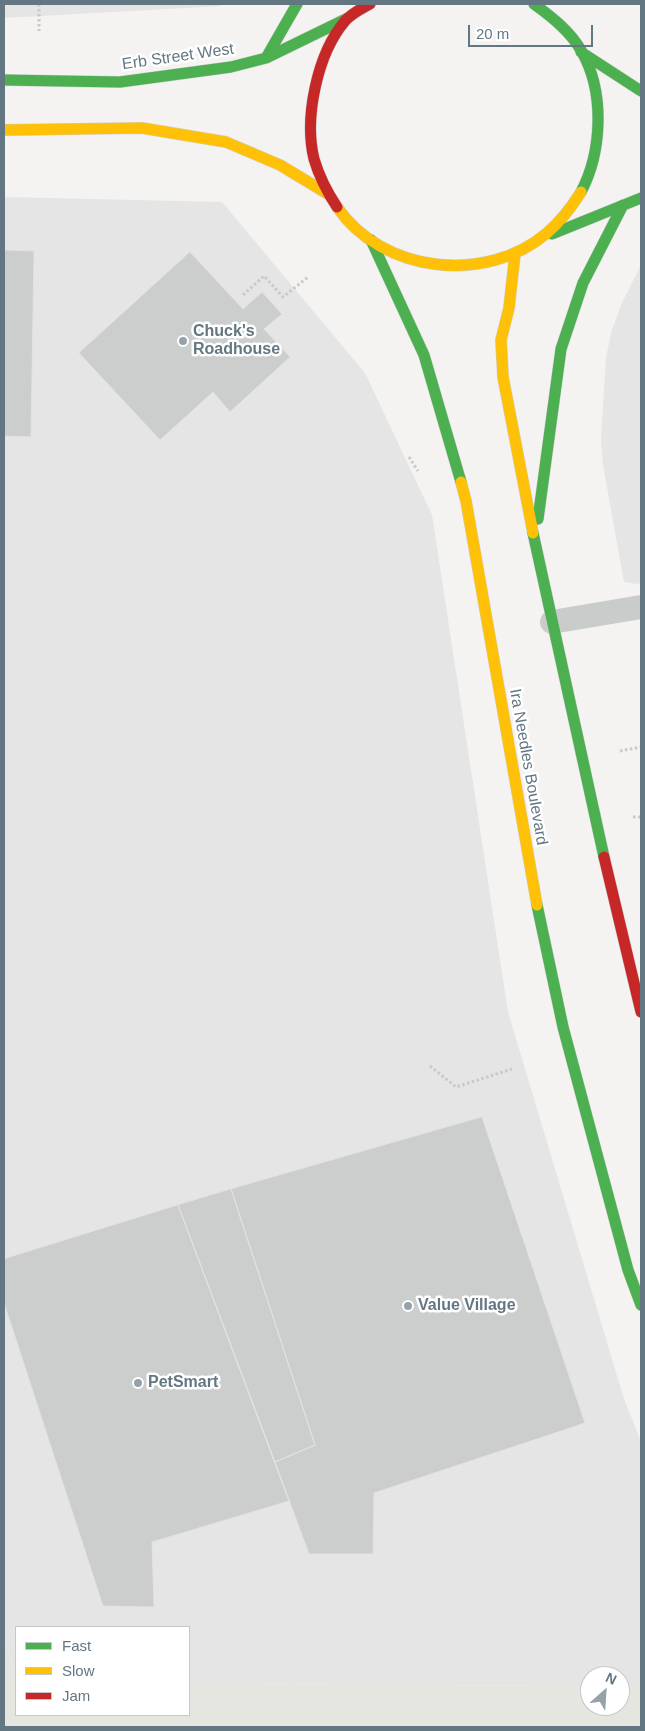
<!DOCTYPE html>
<html>
<head>
<meta charset="utf-8">
<style>
  body { margin:0 }
  #map { position:relative; width:645px; height:1731px; overflow:hidden; background:#f4f3f1; font-family:Arial,sans-serif }
  canvas { display:block }
  .frame { position:absolute; inset:0; border:5px solid #637782; pointer-events:none }
  .legend { position:absolute; left:15px; top:1626px; width:175px; height:90px; box-sizing:border-box; background:#fff; border:1px solid #c1c9cd; margin:0; padding:6px 9px; list-style:none; font-size:15px; color:#637782 }
  .legend li { display:flex; align-items:center; gap:10px; height:25px }
  .legend b { width:25px; border:1px solid #c1c9cd }
  .north { position:absolute; left:580px; top:1666px; width:50px; height:50px; box-sizing:border-box; background:#fff; border:1px solid #c1c9cd; border-radius:50%; rotate:26deg; font-size:14px; font-weight:700; line-height:20px; text-align:center; color:#637782 }
  .north::after { content:''; display:block; margin:auto; width:18px; height:22px; background:#96a2a9; clip-path:polygon(50% 0,100% 100%,50% 72%,0 100%) }
  .scale { position:absolute; left:468px; top:25px; width:125px; height:22px; box-sizing:border-box; border:2px solid #637782; border-top:0; padding-left:6px; font-size:15px; line-height:18px; white-space:nowrap; color:#637782; -webkit-text-stroke:4px #fff; paint-order:stroke }
</style>
</head>
<body>
<div id="map">
<canvas width="645" height="1731"></canvas>
<div class="frame"></div>
<ul class="legend">
<li><b style="height:6px;background:#4caf50"></b>Fast</li>
<li><b style="height:6px;background:#ffc107"></b>Slow</li>
<li><b style="height:6px;background:#c62828"></b>Jam</li>
</ul>
<div class="north">N</div>
<div class="scale">20 m</div>
</div>
<script>
const g = document.querySelector('canvas').getContext('2d');
g.lineJoin = 'round';
function paint(path, color) { g.fillStyle = color; g.fill(path, 'evenodd'); }
function trace(path, color, width, dash) { g.strokeStyle = color; g.lineWidth = width; g.lineCap = dash ? 'butt' : 'round'; g.setLineDash(dash || []); g.stroke(path); }
function drawText(font, color, halo, rows, align = 'center') {
  g.font = font + ' Arial,sans-serif'; g.lineWidth = 5; g.setLineDash([]); g.textBaseline = 'middle'; g.strokeStyle = halo; g.fillStyle = color; for (const [text, x, y, turn = 0] of rows) {
    g.save(); g.translate(x, y); g.rotate((+turn || 0) * Math.PI / 180); g.textAlign = isNaN(turn) ? turn : align; if (halo) g.strokeText(text, 0, 0); g.fillText(text, 0, 0); g.restore();
  }
}
const built = new Path2D(`
  M4 4H222L221 6 4 18Z
  M4 197 222 202 365 373 432 515 508 1012 624 1399 641 1442V1687H620V1676H590V1686L189 1684V1627H16V1683L4 1635Z
  M641 265V583L638 584 624 582 603 465 601 440 606 358 611 333 621 305Z`);
const green = new Path2D(`
  M4 1635 16 1683V1715H189V1684L590 1686V1706H620V1687H641V1727H4Z`);
const building = new Path2D(`
  M4 250 34 251 31 437 4 436Z
  M190 252 243 309 262 292 282 314 264 329 290 357 230 412 213 392 160 440 79 353Z
  M482 1117 585 1423 374 1493 373 1554H309L275 1462 315 1445 231 1189Z
  M231 1189 315 1445 275 1462 178 1205Z
  M178 1205 289 1501 152 1542 154 1607 103 1606 4 1303V1259Z`);
const path = new Path2D(`
  M39 4V31
  M243 295 264 276 283 297 308 277
  M409 457 418 471
  M620 751 641 747
  M633 817H641
  M430 1066 456 1087 512 1069`);
const lane = new Path2D(`
  M552 622 641 607`);
const fast = new Path2D(`
  M534 4C552 17 571 32 582 52 605 93 602 152 581 192
  M581 52 641 91
  M266 58 297 4
  M4 80 120 82 231 67 266 58 346 19
  M552 234 641 198
  M371 240 424 355 461 482
  M538 519 561 349 583 283 623 205
  M533 533 604 857
  M537 905 563 1027 628 1270 641 1305`);
const slow = new Path2D(`
  M4 130 142 128 226 142 280 165 328 194
  M337 207C382 273 486 285 547 233 561 221 571 208 581 192
  M515 254 509 308 501 340 503 377 533 533
  M461 482 466 501 537 905`);
const jam = new Path2D(`
  M337 207C327 192 319 176 314 159 304 118 317 54 345 21 352 13 361 9 370 4
  M604 857 641 1012`);
const markers = [
  [183,341,5,"#96a2a9"],
  [408,1306,5,"#96a2a9"],
  [138,1383,5,"#96a2a9"]
];
const streetNames = [
  ["Erb Street West",178,57,-8],
  ["Ira Needles Boulevard",528,767,80]
];
const poiNames = [
  ["Chuck's",193,332],
  ["Roadhouse",193,350],
  ["Value Village",418,1306],
  ["PetSmart",148,1383]
];
paint(built, '#e4e5e4');
paint(green, '#e4e6df');
paint(building, '#cccdcd');
trace(building, '#e3e2e1', 1);
trace(fast, '#cfd0d0', 12);
trace(slow, '#cfd0d0', 12);
trace(jam, '#cfd0d0', 12);
trace(path, '#c9c9c9', 3, [2.5, 2.5]);
trace(lane, '#cacccc', 24);
trace(fast, '#4caf50', 11);
trace(slow, '#ffc107', 11);
trace(jam, '#c62828', 11);
for (const [x, y, r, color] of markers) { const dot = new Path2D(); dot.arc(x, y, r, 0, 2 * Math.PI); g.fillStyle = color; g.fill(dot); trace(dot, '#fff', 2); }
drawText('16px', '#637782', '#fff', streetNames);
drawText('bold 16px', '#637782', '#fff', poiNames, 'left');
</script>
</body>
</html>
